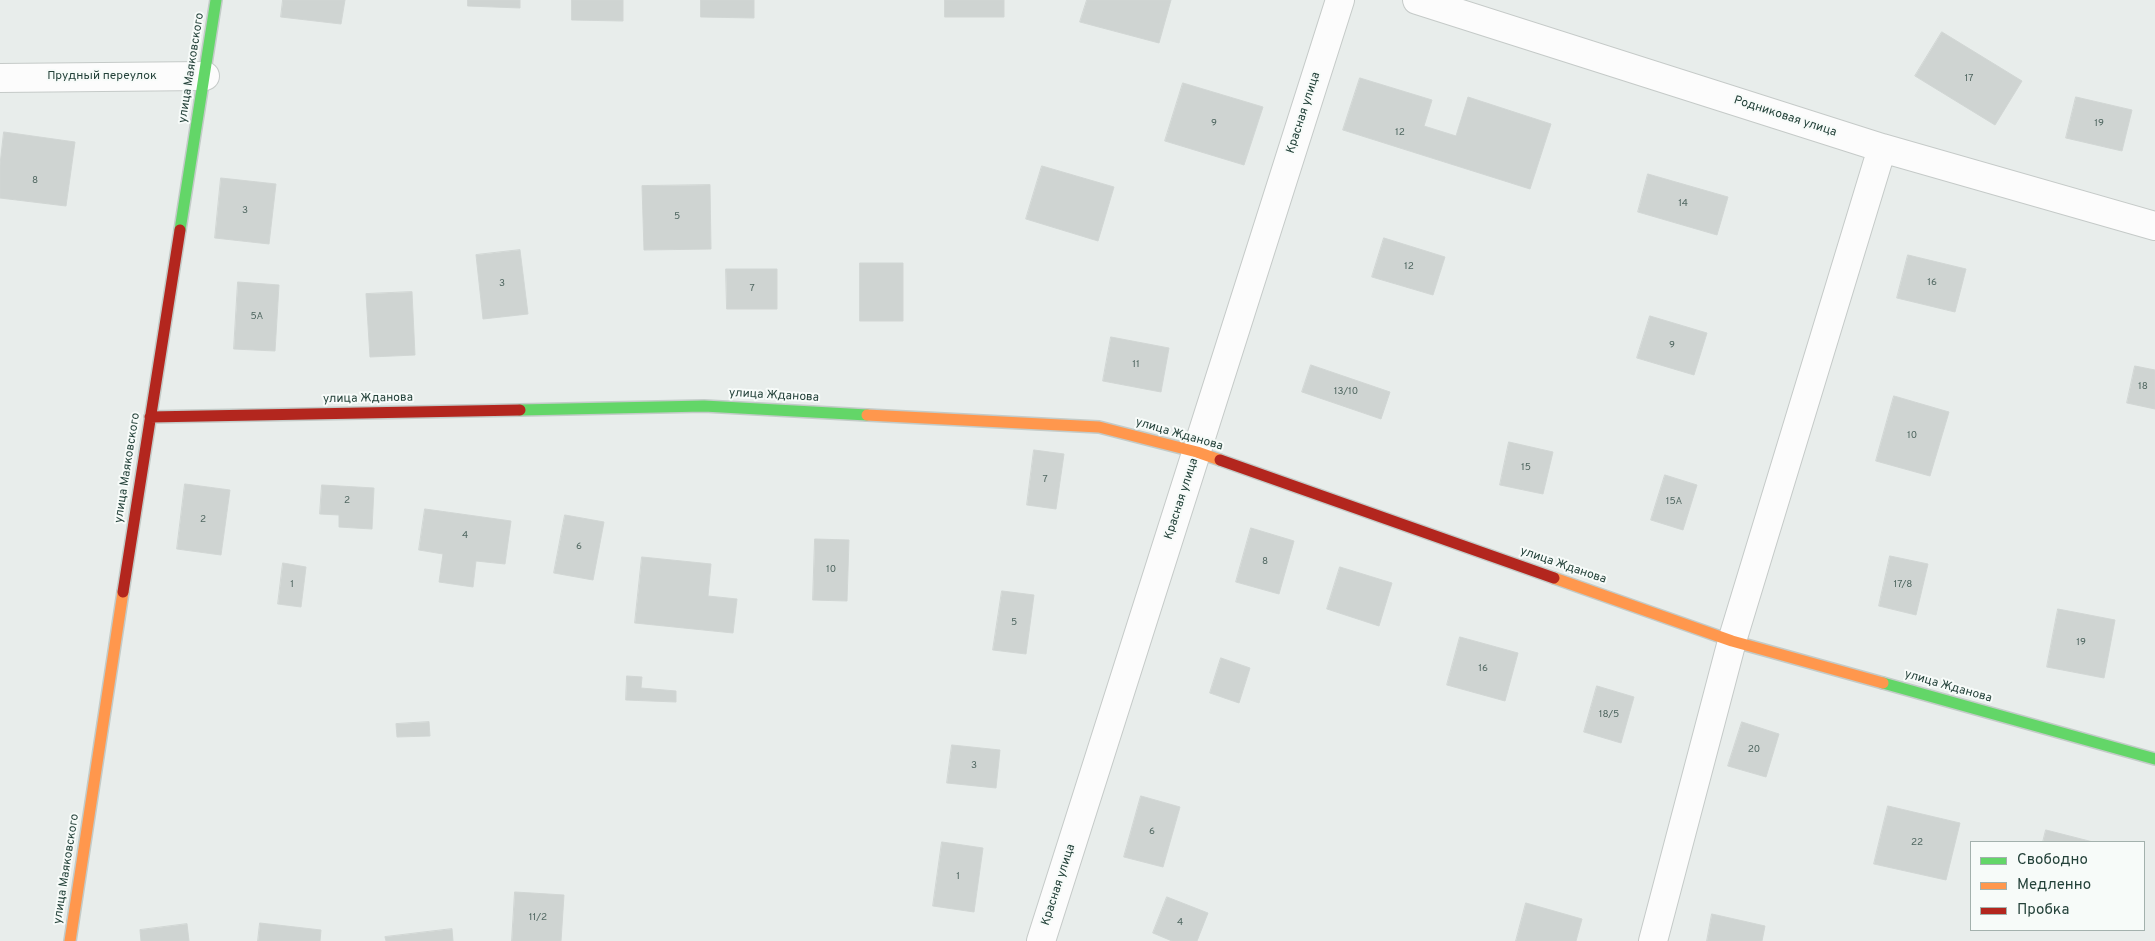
<!DOCTYPE html>
<html>
<head>
<meta charset="utf-8">
<style>
  body { margin:0 }
  #map { position:relative; width:2155px; height:941px; overflow:hidden; background:#e8edeb; font-family:Overpass,sans-serif }
  canvas { display:block }
  .legend { position:absolute; left:1970px; top:841px; width:175px; height:90px; box-sizing:border-box; background:#f7fbf9; border:1px solid #a3b1ad; margin:0; padding:6px 9px; list-style:none; font-size:15px; color:#24423a }
  .legend li { display:flex; align-items:center; gap:10px; height:25px }
  .legend b { width:25px; border:1px solid #a3b1ad }
</style>
</head>
<body>
<div id="map">
<canvas width="2155" height="941"></canvas>
<ul class="legend">
<li><b style="height:6px;background:#63d668"></b>Свободно</li>
<li><b style="height:6px;background:#ff974d"></b>Медленно</li>
<li><b style="height:6px;background:#b3261e"></b>Пробка</li>
</ul>
</div>
<script>
const g = document.querySelector('canvas').getContext('2d');
g.lineJoin = 'round';
function paint(path, color) { g.fillStyle = color; g.fill(path, 'evenodd'); }
function trace(path, color, width, dash) { g.strokeStyle = color; g.lineWidth = width; g.lineCap = dash ? 'butt' : 'round'; g.setLineDash(dash || []); g.stroke(path); }
function drawText(font, color, halo, rows, align = 'center') {
  g.font = font + ' Overpass,sans-serif'; g.lineWidth = 4; g.setLineDash([]); g.textBaseline = 'middle'; g.strokeStyle = halo; g.fillStyle = color; for (const [text, x, y, turn = 0] of rows) {
    g.save(); g.translate(x, y); g.rotate((+turn || 0) * Math.PI / 180); g.textAlign = isNaN(turn) ? turn : align; if (halo) g.strokeText(text, 0, 0); g.fillText(text, 0, 0); g.restore();
  }
}
const building = new Path2D(`
  M283 0H345L341 24 281 17Z
  M468 0H520V8L468 6Z
  M572 0H623V21L572 20Z
  M701 0H754V18L701 17Z
  M945 0H1004V17H945Z
  M1087 0H1171L1159 43 1080 22Z
  M1942 32 2022 81 1995 125 1915 76Z
  M1360 78 1432 100 1424 126 1456 136 1468 97 1551 124 1530 189 1343 130Z
  M1183 83 1263 107 1244 165 1165 141Z
  M2076 97 2132 110 2122 151 2066 138Z
  M4 132 75 142 66 206 0 198V165Z
  M1042 166 1114 187 1098 241 1026 219Z
  M1648 174 1728 197 1717 235 1638 212Z
  M221 178 276 184 269 244 215 238Z
  M710 185 711 249 644 250 642 186Z
  M1384 238 1445 257 1433 295 1372 277Z
  M520 250 528 314 483 319 476 255Z
  M1908 255 1966 269 1955 312 1897 298Z
  M860 263H903V321H860Z
  M726 269H777V309H727Z
  M238 282 279 285 275 351 234 349Z
  M412 292 415 355 370 357 366 294Z
  M1650 316 1707 333 1694 375 1637 358Z
  M1111 337 1169 348 1161 392 1103 381Z
  M1311 365 1390 392 1381 419 1302 392Z
  M2135 366 2155 370V409L2127 403Z
  M1894 396 1949 412 1930 476 1876 461Z
  M1509 442 1553 452 1543 494 1500 485Z
  M1034 450 1064 454 1056 509 1027 505Z
  M1665 475 1697 485 1683 530 1651 520Z
  M185 484 230 490 221 555 177 549Z
  M322 485 374 488 372 529 339 527V515L320 514Z
  M425 509 511 521 505 564 476 561 473 587 439 582 443 554 419 550Z
  M565 515 604 522 593 580 554 573Z
  M1251 528 1294 541 1279 594 1236 582Z
  M815 539 849 540 847 601 813 600Z
  M1890 556 1928 564 1916 615 1879 606Z
  M642 557 711 564 708 596 737 599 733 633 635 623Z
  M283 563 306 567 301 607 278 604Z
  M1340 567 1392 583 1379 626 1327 609Z
  M1002 591 1034 595 1026 654 993 650Z
  M2058 609 2115 620 2104 678 2047 667Z
  M1460 637 1518 653 1505 701 1447 685Z
  M1221 658 1250 668 1239 703 1210 693Z
  M627 676 642 677 641 688 676 691V702L626 700Z
  M1597 686 1634 697 1621 743 1584 732Z
  M429 722 430 736 397 737 396 724Z
  M1742 722 1779 734 1766 777 1728 766Z
  M952 745 1000 750 996 788 947 783Z
  M1141 796 1180 807 1163 867 1124 857Z
  M1888 806 1960 823 1946 880 1874 864Z
  M2046 830 2093 842H2043Z
  M942 842 983 848 974 912 933 906Z
  M515 892 564 895 561 941H512Z
  M1167 897 1208 913 1197 941H1172L1153 933Z
  M1526 903 1582 919 1576 941H1516Z
  M1712 914 1765 926 1762 941H1707Z
  M260 923 321 930 320 941H258Z
  M187 924 189 941H141L140 930Z
  M452 929 453 941H386L385 937Z`);
const street = new Path2D(`
  M1417 0 1882 148 2155 226
  M0 78 205 76
  M1041 941 1340 0
  M1653 941 1732 641 1882 148`);
const fast = new Path2D(`
  M180 230 216 0
  M520 410 704 406 867 415
  M1883 683 2155 759`);
const slow = new Path2D(`
  M867 415 1099 427 1197 452 1220 460
  M1554 578 1732 641 1883 683
  M70 941 123 592`);
const jam = new Path2D(`
  M150 417 520 410
  M1220 460 1554 578
  M123 592 180 230`);
const numberNames = [
  ["17",1969,79],
  ["9",1214,124],
  ["19",2099,124],
  ["12",1400,133],
  ["8",35,181],
  ["14",1683,204],
  ["3",245,211],
  ["5",677,217],
  ["12",1409,267],
  ["16",1932,283],
  ["3",502,284],
  ["7",752,289],
  ["5А",257,317],
  ["9",1672,346],
  ["11",1136,365],
  ["18",2143,387],
  ["13/10",1346,392],
  ["10",1912,436],
  ["15",1526,468],
  ["7",1045,480],
  ["2",347,501],
  ["15А",1674,502],
  ["2",203,520],
  ["4",465,536],
  ["6",579,547],
  ["8",1265,562],
  ["10",831,570],
  ["1",292,585],
  ["17/8",1903,585],
  ["5",1014,623],
  ["19",2081,643],
  ["16",1483,669],
  ["18/5",1609,715],
  ["20",1754,750],
  ["3",974,766],
  ["6",1152,832],
  ["22",1917,843],
  ["1",958,877],
  ["11/2",538,918],
  ["4",1180,923]
];
const streetNames = [
  ["улица Маяковского",192,68,-81],
  ["Прудный переулок",102,77],
  ["Красная улица",1304,113,-72],
  ["Родниковая улица",1785,117,18],
  ["улица Жданова",774,396,3],
  ["улица Жданова",368,399,-1],
  ["улица Жданова",1179,435,16],
  ["улица Маяковского",128,468,-81],
  ["Красная улица",1182,499,-72],
  ["улица Жданова",1563,566,19],
  ["улица Жданова",1948,687,16],
  ["улица Маяковского",67,869,-81],
  ["Красная улица",1059,885,-72]
];
paint(building, '#cfd4d2');
trace(building, '#d1d6d4', 1);
trace(street, '#c5cac8', 30);
trace(fast, '#c3cbc8', 14);
trace(slow, '#c3cbc8', 14);
trace(jam, '#c3cbc8', 14);
trace(street, '#fcfcfc', 28);
trace(fast, '#63d668', 11);
trace(slow, '#ff974d', 11);
trace(jam, '#b3261e', 11);
drawText('10px', '#506761', null, numberNames);
drawText('12px', '#24423a', '#f7fbf9', streetNames);
</script>
</body>
</html>
